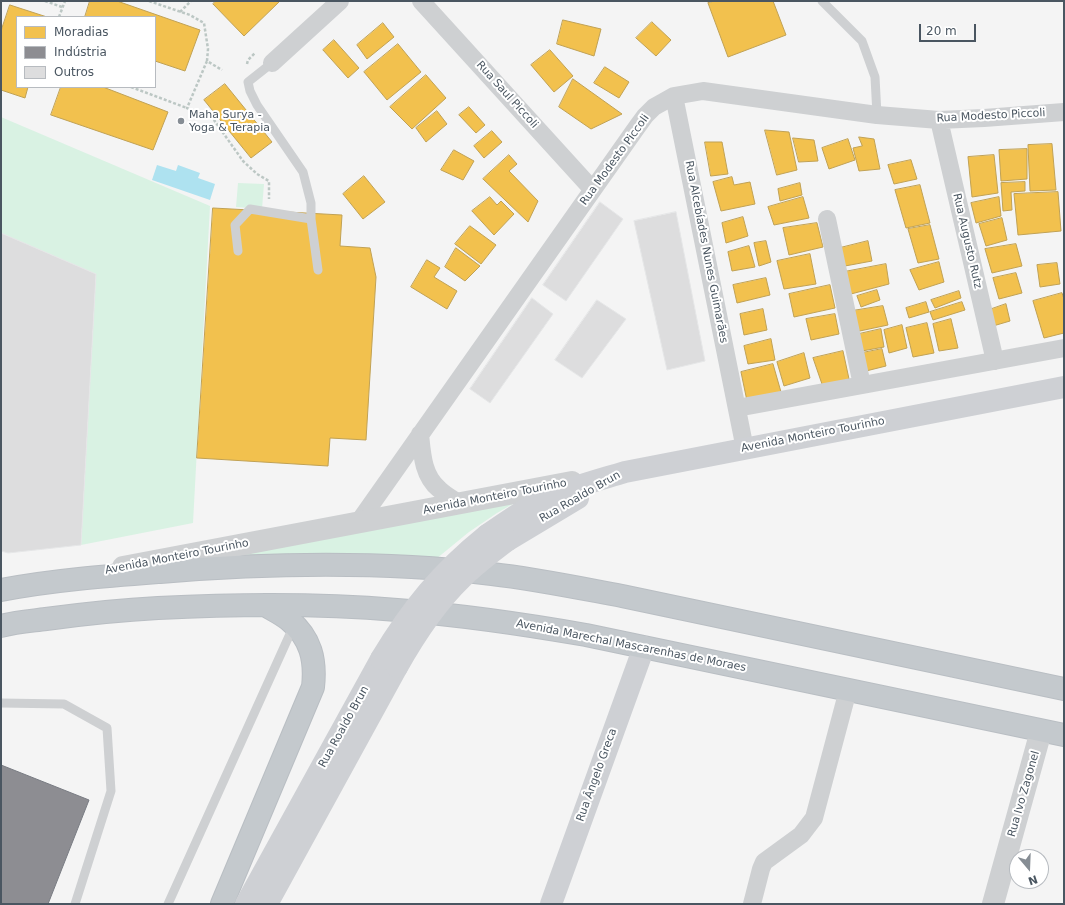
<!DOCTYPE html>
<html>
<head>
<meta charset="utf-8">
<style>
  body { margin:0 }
  #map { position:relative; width:1065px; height:905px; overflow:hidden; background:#f4f4f4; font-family:"DejaVu Sans",sans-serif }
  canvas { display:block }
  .frame { position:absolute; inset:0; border:2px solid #4a5661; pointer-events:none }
  .legend { position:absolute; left:16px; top:16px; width:140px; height:72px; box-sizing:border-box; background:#fff; border:1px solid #b7bbc0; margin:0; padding:5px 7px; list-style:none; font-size:12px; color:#4a5661 }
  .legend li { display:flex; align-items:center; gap:8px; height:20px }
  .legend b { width:20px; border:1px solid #b7bbc0 }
  .north { position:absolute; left:1009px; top:849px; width:40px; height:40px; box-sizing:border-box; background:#fff; border:1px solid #b7bbc0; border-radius:50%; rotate:161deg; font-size:11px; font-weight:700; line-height:16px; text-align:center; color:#4a5661 }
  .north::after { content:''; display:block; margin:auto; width:14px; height:18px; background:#868d94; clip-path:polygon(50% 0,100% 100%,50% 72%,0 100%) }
  .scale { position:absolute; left:919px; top:24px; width:57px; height:18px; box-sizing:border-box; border:2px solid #4a5661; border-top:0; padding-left:5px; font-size:12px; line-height:14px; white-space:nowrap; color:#4a5661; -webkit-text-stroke:3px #fff; paint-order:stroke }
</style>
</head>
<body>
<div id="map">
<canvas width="1065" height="905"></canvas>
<div class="frame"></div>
<ul class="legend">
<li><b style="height:11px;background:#f2c14e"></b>Moradias</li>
<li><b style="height:11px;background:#8d8d92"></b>Indústria</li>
<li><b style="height:11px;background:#ddddde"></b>Outros</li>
</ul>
<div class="north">N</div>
<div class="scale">20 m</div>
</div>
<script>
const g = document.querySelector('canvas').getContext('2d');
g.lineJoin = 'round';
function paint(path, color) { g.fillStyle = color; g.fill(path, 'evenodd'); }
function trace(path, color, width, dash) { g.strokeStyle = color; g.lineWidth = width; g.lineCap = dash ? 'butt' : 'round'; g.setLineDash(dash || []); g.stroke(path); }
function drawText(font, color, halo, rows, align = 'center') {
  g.font = font + ' "DejaVu Sans",sans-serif'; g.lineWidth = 4; g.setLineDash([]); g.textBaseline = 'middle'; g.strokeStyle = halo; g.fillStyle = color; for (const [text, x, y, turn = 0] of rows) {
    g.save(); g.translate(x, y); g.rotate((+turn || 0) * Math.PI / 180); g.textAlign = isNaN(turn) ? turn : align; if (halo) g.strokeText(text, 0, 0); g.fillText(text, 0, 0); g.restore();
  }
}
const green = new Path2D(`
  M1 117 210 206 193 523 81 545 96 274 1 233Z
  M238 183 264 184 262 209 236 207Z
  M518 501 497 513 469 532 436 559 226 558Z`);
const water = new Path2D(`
  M157 165 176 171 178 165 200 173 198 178 215 184 210 200 152 180Z`);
const homes = new Path2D(`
  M90 1H117L200 30 185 71 155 61V17H85Z
  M216 1H280L244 36 213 4Z
  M715 1H773L786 35 728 57 708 3Z
  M10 5 47 17H17V87H28L25 98 1 90V31Z
  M563 20 601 29 594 56 557 44Z
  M652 22 671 40 656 56 636 38Z
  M383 23 394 37 367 59 357 45Z
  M334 40 359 68 348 78 323 50Z
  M398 44 421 72 387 100 364 72Z
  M550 50 573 76 554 92 531 65Z
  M605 67 629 82 619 98 594 83Z
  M426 75 446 98 412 129 390 107Z
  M573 79 622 114 591 129 559 107Z
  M225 84 272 142 251 158 204 100Z
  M61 87H103L168 112 153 150 51 115Z
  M469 107 485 125 476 133 459 115Z
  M437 111 447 124 426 142 416 128Z
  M765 130 789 132 797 170 777 175Z
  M492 131 502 142 484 158 474 146Z
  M859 137 874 139 880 169 859 171 853 148 862 146Z
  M793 138 814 140 818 161 799 162Z
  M848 139 855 160 829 169 822 148Z
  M705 142H722L728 174 711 176Z
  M1052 144 1056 190 1030 191 1028 145Z
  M1027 149V179L1001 181 999 150Z
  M454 150 474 161 463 180 441 170Z
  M509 155 517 164 509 171 538 201 528 222 483 179Z
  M994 155 998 193 972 197 968 157Z
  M911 160 917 179 894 184 888 165Z
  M364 176 385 202 363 219 343 194Z
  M732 177 734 185 750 182 755 204 721 211 713 182Z
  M1025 182V191L1011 192 1012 210 1003 211 1001 183Z
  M800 183 802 195 780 201 778 189Z
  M920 185 930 223 906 228 895 190Z
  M1058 192 1061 231 1018 235 1014 194Z
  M490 197 497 205 501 201 514 214 494 235 472 211Z
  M803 197 809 218 774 225 768 207Z
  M999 197 1001 216 976 223 971 203Z
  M213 208 342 215 340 246 370 248 376 277 366 440 330 438 328 466 197 458Z
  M743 217 748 236 726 243 722 223Z
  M1002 218 1007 240 986 246 979 224Z
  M817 223 823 247 789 255 783 228Z
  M930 225 939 259 918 263 908 229Z
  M470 226 496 245 481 264 455 244Z
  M766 241 771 262 759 266 754 243Z
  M868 241 872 261 845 266 840 248Z
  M1016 244 1022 266 992 273 985 249Z
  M749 246 755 267 732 271 728 252Z
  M456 248 480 266 465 281 445 267Z
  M810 254 816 284 784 289 777 261Z
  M427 260 440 268 434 277 457 291 447 309 411 287Z
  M939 262 944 282 919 290 910 270Z
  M1057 263 1060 284 1040 287 1037 265Z
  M886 264 889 284 851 294 844 272Z
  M1016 273 1022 293 999 299 993 278Z
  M766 278 770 295 737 303 733 285Z
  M830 285 835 308 794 317 789 294Z
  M877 290 880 300 861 307 857 296Z
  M959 291 961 298 935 308 931 300Z
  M1062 293 1064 299V333L1044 338 1033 301Z
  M926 302 929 312 909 318 906 308Z
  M962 302 965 310 933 320 930 312Z
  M1006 304 1010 321 993 326 989 310Z
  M883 306 888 325 855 332 852 311Z
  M763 309 767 330 744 335 740 314Z
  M835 314 839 334 811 340 806 319Z
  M951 319 958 348 939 351 933 324Z
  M927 323 934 353 913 357 906 328Z
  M902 325 907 348 889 353 884 330Z
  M881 329 884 347 862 351 859 334Z
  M771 339 775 360 748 364 744 346Z
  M882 349 886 366 866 371 862 353Z
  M843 351 849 379 823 387 813 358Z
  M804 353 810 378 784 386 777 362Z
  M773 364 781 392 747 401 741 372Z`);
const industry = new Path2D(`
  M1 765 89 800 48 904H1Z`);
const building = new Path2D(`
  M600 202 623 219 566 301 543 285Z
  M676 212 705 361 667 370 634 221Z
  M1 233 96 274 81 545 8 553 1 551Z
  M532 298 553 314 490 403 470 389Z
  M597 300 626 319 582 378 555 360Z`);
const path = new Path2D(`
  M45 1 62 7
  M149 1 190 15 204 23 208 49 207 61 222 70
  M180 12 191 1
  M59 17 65 1
  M207 61 187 108 214 120 243 161 257 174 269 181V199
  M247 64 248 60 255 53
  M131 87 187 108`);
const service = new Path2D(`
  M822 1 862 41 875 77 877 115
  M272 63 248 82 250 91 257 105 303 172 311 203V219L318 270
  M238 251 235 225 250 209 311 219
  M1 703 64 704 107 728 111 791 75 904
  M168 904 294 625`);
const minor = new Path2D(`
  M421 1 592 189
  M272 63 340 1
  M674 96 745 449
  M939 120 995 361
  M827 219 862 385
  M737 408 1064 348
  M420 434C422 454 423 476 439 489 445 495 453 499 460 504
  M358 523 637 127 645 116 654 107 663 102 674 96 703 91 877 115 939 120 984 118 1064 112
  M752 904 761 869 764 862 801 835 814 818 848 690`);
const tertiary = new Path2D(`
  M123 567 572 482
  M993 904 1041 731`);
const secondary = new Path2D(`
  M487 535C509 520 531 504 556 494 579 485 602 479 625 472L1064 387
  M508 540 578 498
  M246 904 381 659
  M267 904 397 667
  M551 904 644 647`);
const trunk = new Path2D(`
  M1 590C53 580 107 576 160 572 270 563 382 561 492 574 536 579 579 588 622 596L1064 689
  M1 626C16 622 31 621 46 619 83 614 120 610 158 608 237 604 317 603 397 610 460 615 523 624 586 635L1064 735
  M222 904 313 687C316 660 311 638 289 620 282 614 273 610 265 605`);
const secondaryBridge = new Path2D(`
  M381 659C411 609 441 572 487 535
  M397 667C415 635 436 603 462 578 476 564 492 552 508 540`);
const markers = [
  [181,121,4,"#868d94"]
];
const streetNames = [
  ["Rua Saul Piccoli",507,95,48],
  ["Rua Modesto Piccoli",991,116,-3],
  ["Rua Modesto Piccoli",615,160,-54],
  ["Rua Augusto Rutz",967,241,77],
  ["Rua Alcebíades Nunes Guimarães",706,252,79],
  ["Avenida Monteiro Tourinho",813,435,-11],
  ["Avenida Monteiro Tourinho",495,497,-11],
  ["Rua Roaldo Brun",580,497,-30],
  ["Avenida Monteiro Tourinho",177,557,-11],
  ["Avenida Marechal Mascarenhas de Moraes",631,646,11],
  ["Rua Roaldo Brun",344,727,-61],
  ["Rua Ângelo Greca",597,775,-70],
  ["Rua Ivo Zagonel",1024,794,-74]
];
const poiNames = [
  ["Maha Surya -",189,115],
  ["Yoga & Terapia",189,128]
];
paint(green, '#d9f2e3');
paint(water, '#aee2f0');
paint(homes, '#f2c14e');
trace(homes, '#c0a154', 1);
paint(industry, '#8d8d92');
trace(industry, '#797c83', 1);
paint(building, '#ddddde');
trace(building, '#e5e6e7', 1);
trace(trunk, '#b9bec3', 24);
trace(path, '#bcc7c4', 2.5, [3, 2]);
trace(service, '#ced0d2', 9);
trace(minor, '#ced0d2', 18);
trace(tertiary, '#ced0d2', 22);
trace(secondary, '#ced0d4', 22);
trace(trunk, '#c4c9cd', 22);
trace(secondaryBridge, '#ced0d4', 22);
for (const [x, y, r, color] of markers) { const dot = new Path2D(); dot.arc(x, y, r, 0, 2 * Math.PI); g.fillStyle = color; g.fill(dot); trace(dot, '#fff', 1.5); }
drawText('11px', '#4a5661', '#fff', streetNames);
drawText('11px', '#4a5661', '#fff', poiNames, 'left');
</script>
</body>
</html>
